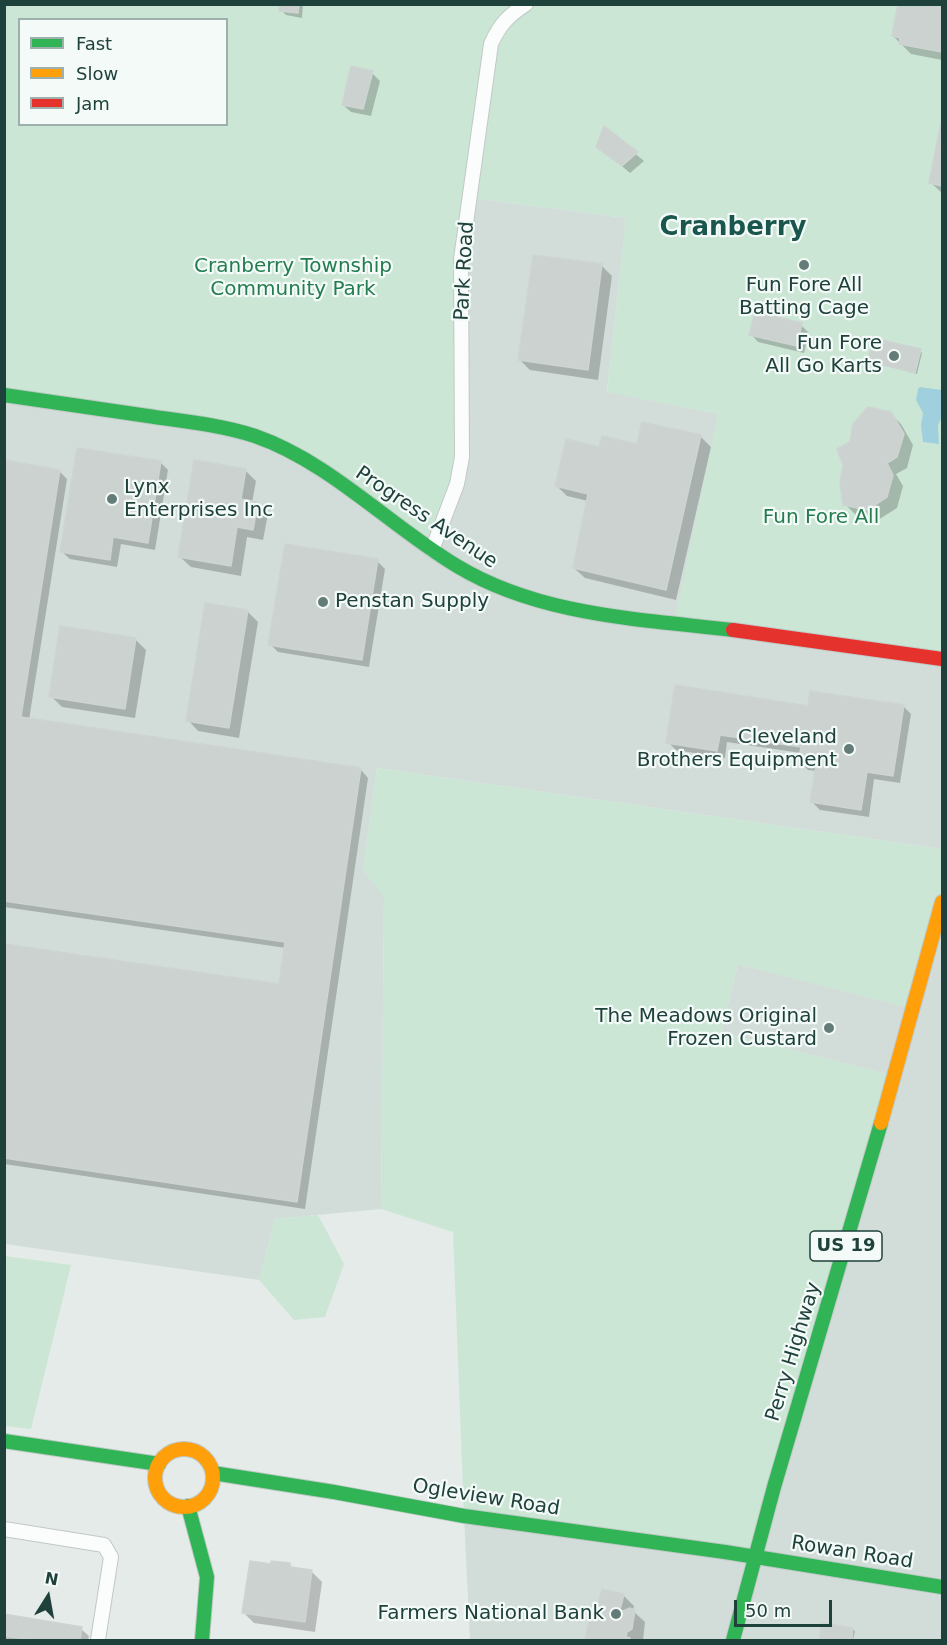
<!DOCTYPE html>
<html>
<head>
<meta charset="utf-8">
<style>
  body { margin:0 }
  #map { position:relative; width:947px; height:1645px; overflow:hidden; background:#e5ebe9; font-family:"DejaVu Sans",sans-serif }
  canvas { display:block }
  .frame { position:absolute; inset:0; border:6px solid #1f413b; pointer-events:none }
  .legend { position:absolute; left:18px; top:18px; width:210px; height:108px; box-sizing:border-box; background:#f3faf7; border:2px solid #9eb0ac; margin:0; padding:8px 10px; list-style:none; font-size:18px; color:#1f413b }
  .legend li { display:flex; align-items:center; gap:12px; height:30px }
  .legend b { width:30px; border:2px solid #9eb0ac }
  .north { position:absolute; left:18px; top:1567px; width:60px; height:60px; -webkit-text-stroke:4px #f3faf7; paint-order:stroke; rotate:11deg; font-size:16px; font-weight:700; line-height:24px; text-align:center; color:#1f413b }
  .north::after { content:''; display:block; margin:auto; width:21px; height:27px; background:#1f413b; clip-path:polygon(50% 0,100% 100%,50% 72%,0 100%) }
  .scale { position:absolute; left:734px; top:1600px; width:98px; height:27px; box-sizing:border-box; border:3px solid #1f413b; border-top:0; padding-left:8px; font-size:18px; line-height:21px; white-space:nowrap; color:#1f413b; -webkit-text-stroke:4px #f3faf7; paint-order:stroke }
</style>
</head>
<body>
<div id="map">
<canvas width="947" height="1645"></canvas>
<div class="frame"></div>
<ul class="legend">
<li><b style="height:8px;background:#30b455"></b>Fast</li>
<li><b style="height:8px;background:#ff9f0a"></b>Slow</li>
<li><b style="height:8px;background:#e5322d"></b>Jam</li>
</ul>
<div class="north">N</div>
<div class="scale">50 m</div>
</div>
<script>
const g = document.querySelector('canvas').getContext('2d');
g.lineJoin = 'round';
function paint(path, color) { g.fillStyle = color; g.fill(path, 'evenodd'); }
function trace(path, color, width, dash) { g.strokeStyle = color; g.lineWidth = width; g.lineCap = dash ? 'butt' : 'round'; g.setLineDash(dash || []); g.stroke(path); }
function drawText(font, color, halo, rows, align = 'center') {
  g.font = font + ' "DejaVu Sans",sans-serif'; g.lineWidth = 4.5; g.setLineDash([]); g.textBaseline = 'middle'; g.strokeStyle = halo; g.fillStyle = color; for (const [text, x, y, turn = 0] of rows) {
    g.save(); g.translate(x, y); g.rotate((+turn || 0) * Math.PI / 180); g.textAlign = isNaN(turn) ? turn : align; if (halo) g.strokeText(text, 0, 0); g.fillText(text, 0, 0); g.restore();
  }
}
const built = new Path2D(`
  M470 198 626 218 607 391 718 414 675 623 942 659V849L377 768 363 870 384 896 381 1209 275 1219 259 1280 5 1244 4 395 461 271Z
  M942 902V1640H470L464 1516 894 1076 721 1032 738 964 913 1008Z`);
const green = new Path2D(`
  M4 5H942V659L674 623 718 414 607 392 626 218 470 198 461 283 463 445 432 550 271 443 5 395ZM20 20H226V124H20Z
  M377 768 942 849V902L913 1009 738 964 721 1032 895 1076 755 1557 464 1516 453 1232 381 1209 384 897 363 870Z
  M318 1215 344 1264 325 1317 294 1320 259 1280 275 1219Z
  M5 1256 71 1265 31 1429 5 1426Z`);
const water = new Path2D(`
  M920 387 942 390V417L938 425 939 444 923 442 921 426 923 413 916 400 918 389Z`);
const shadow = new Path2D(`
  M281 4H303L302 18 286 15 281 10Z
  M899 4H942V60L911 54 893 36Z
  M372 73 380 81 371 116 351 112 343 105Z
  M942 124V193L930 182Z
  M605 128 644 161 630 173 598 146Z
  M602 266 612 276 598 380 530 370 520 360Z
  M801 325 809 333 804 353 758 342 751 334Z
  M920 351 922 353 917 374 870 361Z
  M890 413 901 424 913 445 907 468 896 474 903 486 897 508 878 520 856 515 845 504Z
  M643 423 701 437 711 447 676 600 585 578 574 568 588 501 567 496 556 485 600 448 639 445Z
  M4 462 59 471 67 479 29 720 361 770 368 778 305 1209 4 1164V946L280 986 286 948 4 907Z
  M160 462 168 470 155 550 121 544 117 567 70 559 62 552Z
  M245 470 256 481 252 503H257L268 514 263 540 247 537 241 576 191 567 180 557Z
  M377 561 385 569 369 667 278 652 270 644Z
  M247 611 258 622 239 738 198 731 188 720Z
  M135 639 146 650 135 718 62 707 51 696Z
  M903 706 911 714 900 783 874 779 869 817 820 810 812 802 816 771 808 770 800 762 801 753 727 742 725 758 676 750 668 742 809 708Z
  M290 1565 294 1569 311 1571 322 1582 315 1632 254 1623 244 1613 272 1566Z
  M623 1595 634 1606 633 1611 645 1622 643 1640H586L591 1618 596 1619Z
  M4 1616 81 1629 89 1636 88 1640H7L4 1638Z
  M823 1625 853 1629 855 1631 853 1640H821Z`);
const building = new Path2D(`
  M280 4H299L298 13 279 11Z
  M898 4H942V52L899 44 900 38 892 36Z
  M351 66 373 71 363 109 342 105Z
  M941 123H942V186L929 183Z
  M604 126 638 152 622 166 596 147Z
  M533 255 602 264 588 370 518 360Z
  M755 312 802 323 797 346 749 335Z
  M873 338 921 349 915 373 868 361Z
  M868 407 891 412 904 434 897 457 887 463 893 475 887 497 867 510 843 505 840 483 843 465 837 449 850 442 853 424Z
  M642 422 701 435 666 590 573 568 588 494 555 486 566 439 599 447 602 436 637 444Z
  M77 448 161 461 148 543 113 537 110 560 60 552Z
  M4 460 60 470 21 717 361 768 297 1202 4 1158V944L279 984 285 942 4 901Z
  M194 460 246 469 241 499 258 502 253 530 237 527 231 566 178 557Z
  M285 544 378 559 362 660 268 645Z
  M205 603 248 610 229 728 186 721Z
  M60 626 136 638 125 709 49 697Z
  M675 685 808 706 810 691 904 705 893 776 867 772 861 810 810 802 816 766 798 763 801 747 720 735 717 751 666 743Z
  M250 1561 271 1564V1561L290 1563V1567L312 1570 305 1622 242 1613Z
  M602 1589 624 1594 620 1610 623 1611 630 1608 635 1610 632 1629 627 1632 626 1637 630 1638 629 1640H585L590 1616 595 1617Z
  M4 1614 82 1627 80 1640H33L4 1636Z
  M822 1623 853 1628 852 1640H819Z`);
const street = new Path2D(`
  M432 550 457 484 462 457 461 259 491 44C500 24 508 16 526 4
  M4 1529 104 1545 111 1557 98 1640`);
const fast = new Path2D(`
  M4 395C52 402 100 409 148 416 182 421 222 425 255 436 330 462 390 526 457 566 540 616 640 619 733 630
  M4 1441 159 1464
  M213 1473 334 1492 464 1516 725 1552 942 1587
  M188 1506 207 1577 202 1640
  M733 1640 774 1487 881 1123`);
const slow = new Path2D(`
  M881 1123 942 902
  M155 1478a29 29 0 1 1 58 0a29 29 0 1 1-58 0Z`);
const jam = new Path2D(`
  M733 630 942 659`);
const markers = [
  [804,265,6,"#647c78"],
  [894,356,6,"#647c78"],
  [112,499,6,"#647c78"],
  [323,602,6,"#647c78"],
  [849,749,6,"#647c78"],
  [829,1028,6,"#647c78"],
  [616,1614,6,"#647c78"]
];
const shields = [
  [846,1246,72]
];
const shieldNames = [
  ["US 19",846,1246]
];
const parkNames = [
  ["Cranberry Township",293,267],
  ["Community Park",293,290],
  ["Fun Fore All",821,518]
];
const streetNames = [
  ["Park Road",465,271,-87],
  ["Progress Avenue",426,518,34],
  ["Perry Highway",794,1352,-73],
  ["Ogleview Road",486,1498,9],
  ["Rowan Road",852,1553,9]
];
const poiNames = [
  ["Fun Fore All",804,286,"center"],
  ["Batting Cage",804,309,"center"],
  ["Fun Fore",882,344],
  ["All Go Karts",882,367],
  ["Lynx",124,488,"left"],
  ["Enterprises Inc",124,511,"left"],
  ["Penstan Supply",335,602,"left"],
  ["Cleveland",837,738],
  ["Brothers Equipment",837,761],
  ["The Meadows Original",817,1017],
  ["Frozen Custard",817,1040],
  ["Farmers National Bank",604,1614]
];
const districtNames = [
  ["Cranberry",733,228]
];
paint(built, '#d2ddd9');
paint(green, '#cce6d6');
paint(water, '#a0d0de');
paint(shadow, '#0003');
paint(building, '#cbd2d0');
trace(building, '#cdd4d2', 1.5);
trace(street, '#c2c8c6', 16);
trace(fast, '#c0c9c6', 16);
trace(slow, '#c0c9c6', 16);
trace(jam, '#c0c9c6', 16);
trace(street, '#fbfcfc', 14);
trace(fast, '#30b455', 14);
trace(slow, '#ff9f0a', 14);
trace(jam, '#e5322d', 14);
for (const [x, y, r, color] of markers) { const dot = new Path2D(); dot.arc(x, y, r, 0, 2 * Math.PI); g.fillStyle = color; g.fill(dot); trace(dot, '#f3faf7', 2); }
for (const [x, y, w] of shields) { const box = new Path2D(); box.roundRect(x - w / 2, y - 15, w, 30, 4.5); g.fillStyle = '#f3faf7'; g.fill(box); trace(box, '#1f413b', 1.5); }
drawText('bold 18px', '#1f413b', null, shieldNames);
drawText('20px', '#247d4f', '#f3faf7', parkNames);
drawText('20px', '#1f413b', '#f3faf7', streetNames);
drawText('20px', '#1f413b', '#f3faf7', poiNames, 'right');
drawText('bold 26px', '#19564d', '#f3faf7', districtNames);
</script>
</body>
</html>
